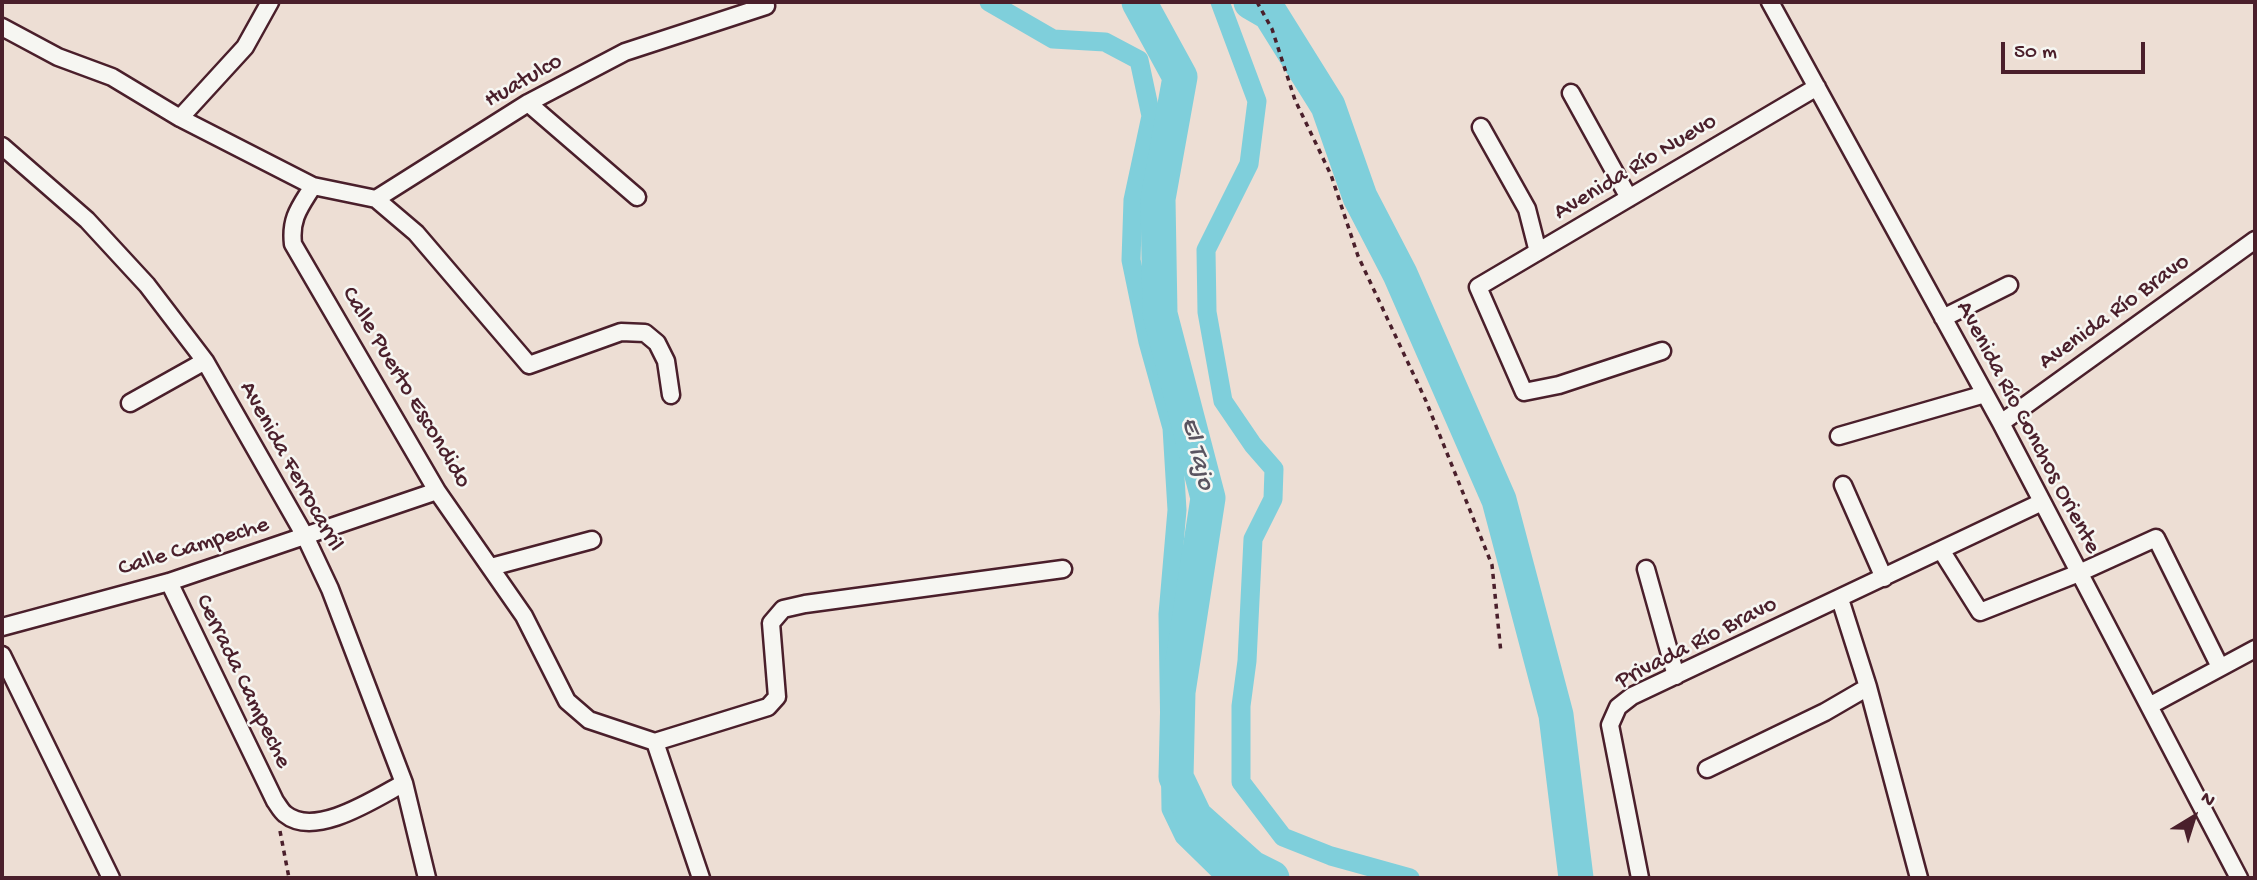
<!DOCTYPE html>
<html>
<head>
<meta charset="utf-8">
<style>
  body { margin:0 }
  #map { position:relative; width:2257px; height:880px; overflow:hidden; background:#edded4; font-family:"Gochi Hand",sans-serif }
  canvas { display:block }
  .frame { position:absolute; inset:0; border:4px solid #4a1f2b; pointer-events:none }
  .north { position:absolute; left:2159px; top:782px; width:70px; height:70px; -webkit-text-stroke:5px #f6f6f2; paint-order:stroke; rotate:38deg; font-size:19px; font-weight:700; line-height:28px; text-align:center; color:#4a1f2b }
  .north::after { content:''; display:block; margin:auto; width:24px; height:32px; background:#4a1f2b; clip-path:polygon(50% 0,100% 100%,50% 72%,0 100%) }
  .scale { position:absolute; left:2001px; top:42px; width:144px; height:32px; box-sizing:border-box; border:4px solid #4a1f2b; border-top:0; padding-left:9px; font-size:21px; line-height:24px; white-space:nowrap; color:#4a1f2b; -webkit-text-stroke:5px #f6f6f2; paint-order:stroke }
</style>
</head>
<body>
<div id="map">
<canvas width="2257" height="880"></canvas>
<div class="frame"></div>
<div class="north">N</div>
<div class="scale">50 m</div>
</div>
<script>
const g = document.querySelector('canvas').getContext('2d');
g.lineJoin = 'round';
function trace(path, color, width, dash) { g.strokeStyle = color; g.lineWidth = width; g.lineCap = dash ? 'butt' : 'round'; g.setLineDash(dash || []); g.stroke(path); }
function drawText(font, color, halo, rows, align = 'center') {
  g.font = font + ' "Gochi Hand",sans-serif'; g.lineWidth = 5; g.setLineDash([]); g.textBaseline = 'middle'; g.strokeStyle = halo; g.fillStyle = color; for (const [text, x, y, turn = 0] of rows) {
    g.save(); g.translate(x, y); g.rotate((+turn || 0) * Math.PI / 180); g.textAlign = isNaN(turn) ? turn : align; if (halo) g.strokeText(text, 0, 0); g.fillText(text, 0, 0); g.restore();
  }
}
const canal = new Path2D(`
  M989 2 1053 39 1105 42 1139 60 1151 116 1133 200 1131 260 1148 342 1172 428 1177 510 1168 614 1171 809 1184 836 1227 878
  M1220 2 1257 101 1249 164 1206 250 1207 312 1223 401 1253 445 1274 469 1273 499 1253 539 1247 661 1241 706V782L1283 837 1331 856 1410 878`);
const river = new Path2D(`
  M1139 2 1180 77 1158 199 1160 314 1208 498 1178 692 1176 777 1195 817 1252 868 1272 878
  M1251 2 1270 13 1328 106 1360 197 1400 274 1499 500 1556 715 1576 878`);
const path = new Path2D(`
  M1257 2 1272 29 1295 100 1331 175 1358 256 1426 401 1492 565 1501 653
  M280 831 289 878`);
const street = new Path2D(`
  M1770 2 2001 423 2239 878
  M2 27 58 57 112 77 180 118 313 186 376 199 528 103 625 52 766 6
  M1571 93 1629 198
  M528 103 637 197
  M180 118 245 47 270 2
  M1481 127 1527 209 1538 252
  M2 146 87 220 147 285 205 361 305 536 330 589 404 783 427 878
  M313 186C300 207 290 218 293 244L437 491 524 616 567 701 589 720 655 742 701 878
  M376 199 416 233 529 365 621 332 645 333 657 343 666 361 671 395
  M1943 318 2009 285
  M1662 351 1559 385 1524 392 1478 287 1817 87
  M130 403 205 361
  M2001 423 2255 240
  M1839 436 1985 394
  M1843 485 1884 578
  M1941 550 1980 612 2079 573 2156 538 2220 667
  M491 567 592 540
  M1646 569 1676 676
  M169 582 275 801C278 805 281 811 285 814 315 839 376 798 404 783
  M1840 599 1868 687 1919 878
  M2 627 169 582 437 491
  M2 655 111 878
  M2149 706 2255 649
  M655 742 768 707 777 697 771 623 783 609 805 604 1063 569
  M1707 769 1825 712 1868 687
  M1640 878 1610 725 1618 707 1632 696 2042 502`);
const streetNames = [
  ["Huatulco",524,82,-30],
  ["Avenida Río Nuevo",1636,168,-31],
  ["Avenida Río Bravo",2115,313,-36],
  ["Calle Puerto Escondido",405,388,59],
  ["Avenida Río Conchos Oriente",2027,428,62],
  ["Avenida Ferrocarril",290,467,61],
  ["Calle Campeche",194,548,-17],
  ["Privada Río Bravo",1697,644,-27],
  ["Cerrada Campeche",242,682,64]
];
const waterNames = [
  ["El Tajo",1196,454,76]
];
trace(canal, '#7fcfdb', 19);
trace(river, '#7fcfdb', 35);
trace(street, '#4a1f2b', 21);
trace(path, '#4a1f2b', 3.5, [5, 5]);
trace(street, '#f6f6f2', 16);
drawText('24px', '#4a1f2b', '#f6f6f2', streetNames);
drawText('italic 26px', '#5a5460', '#f6f6f2', waterNames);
</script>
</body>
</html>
